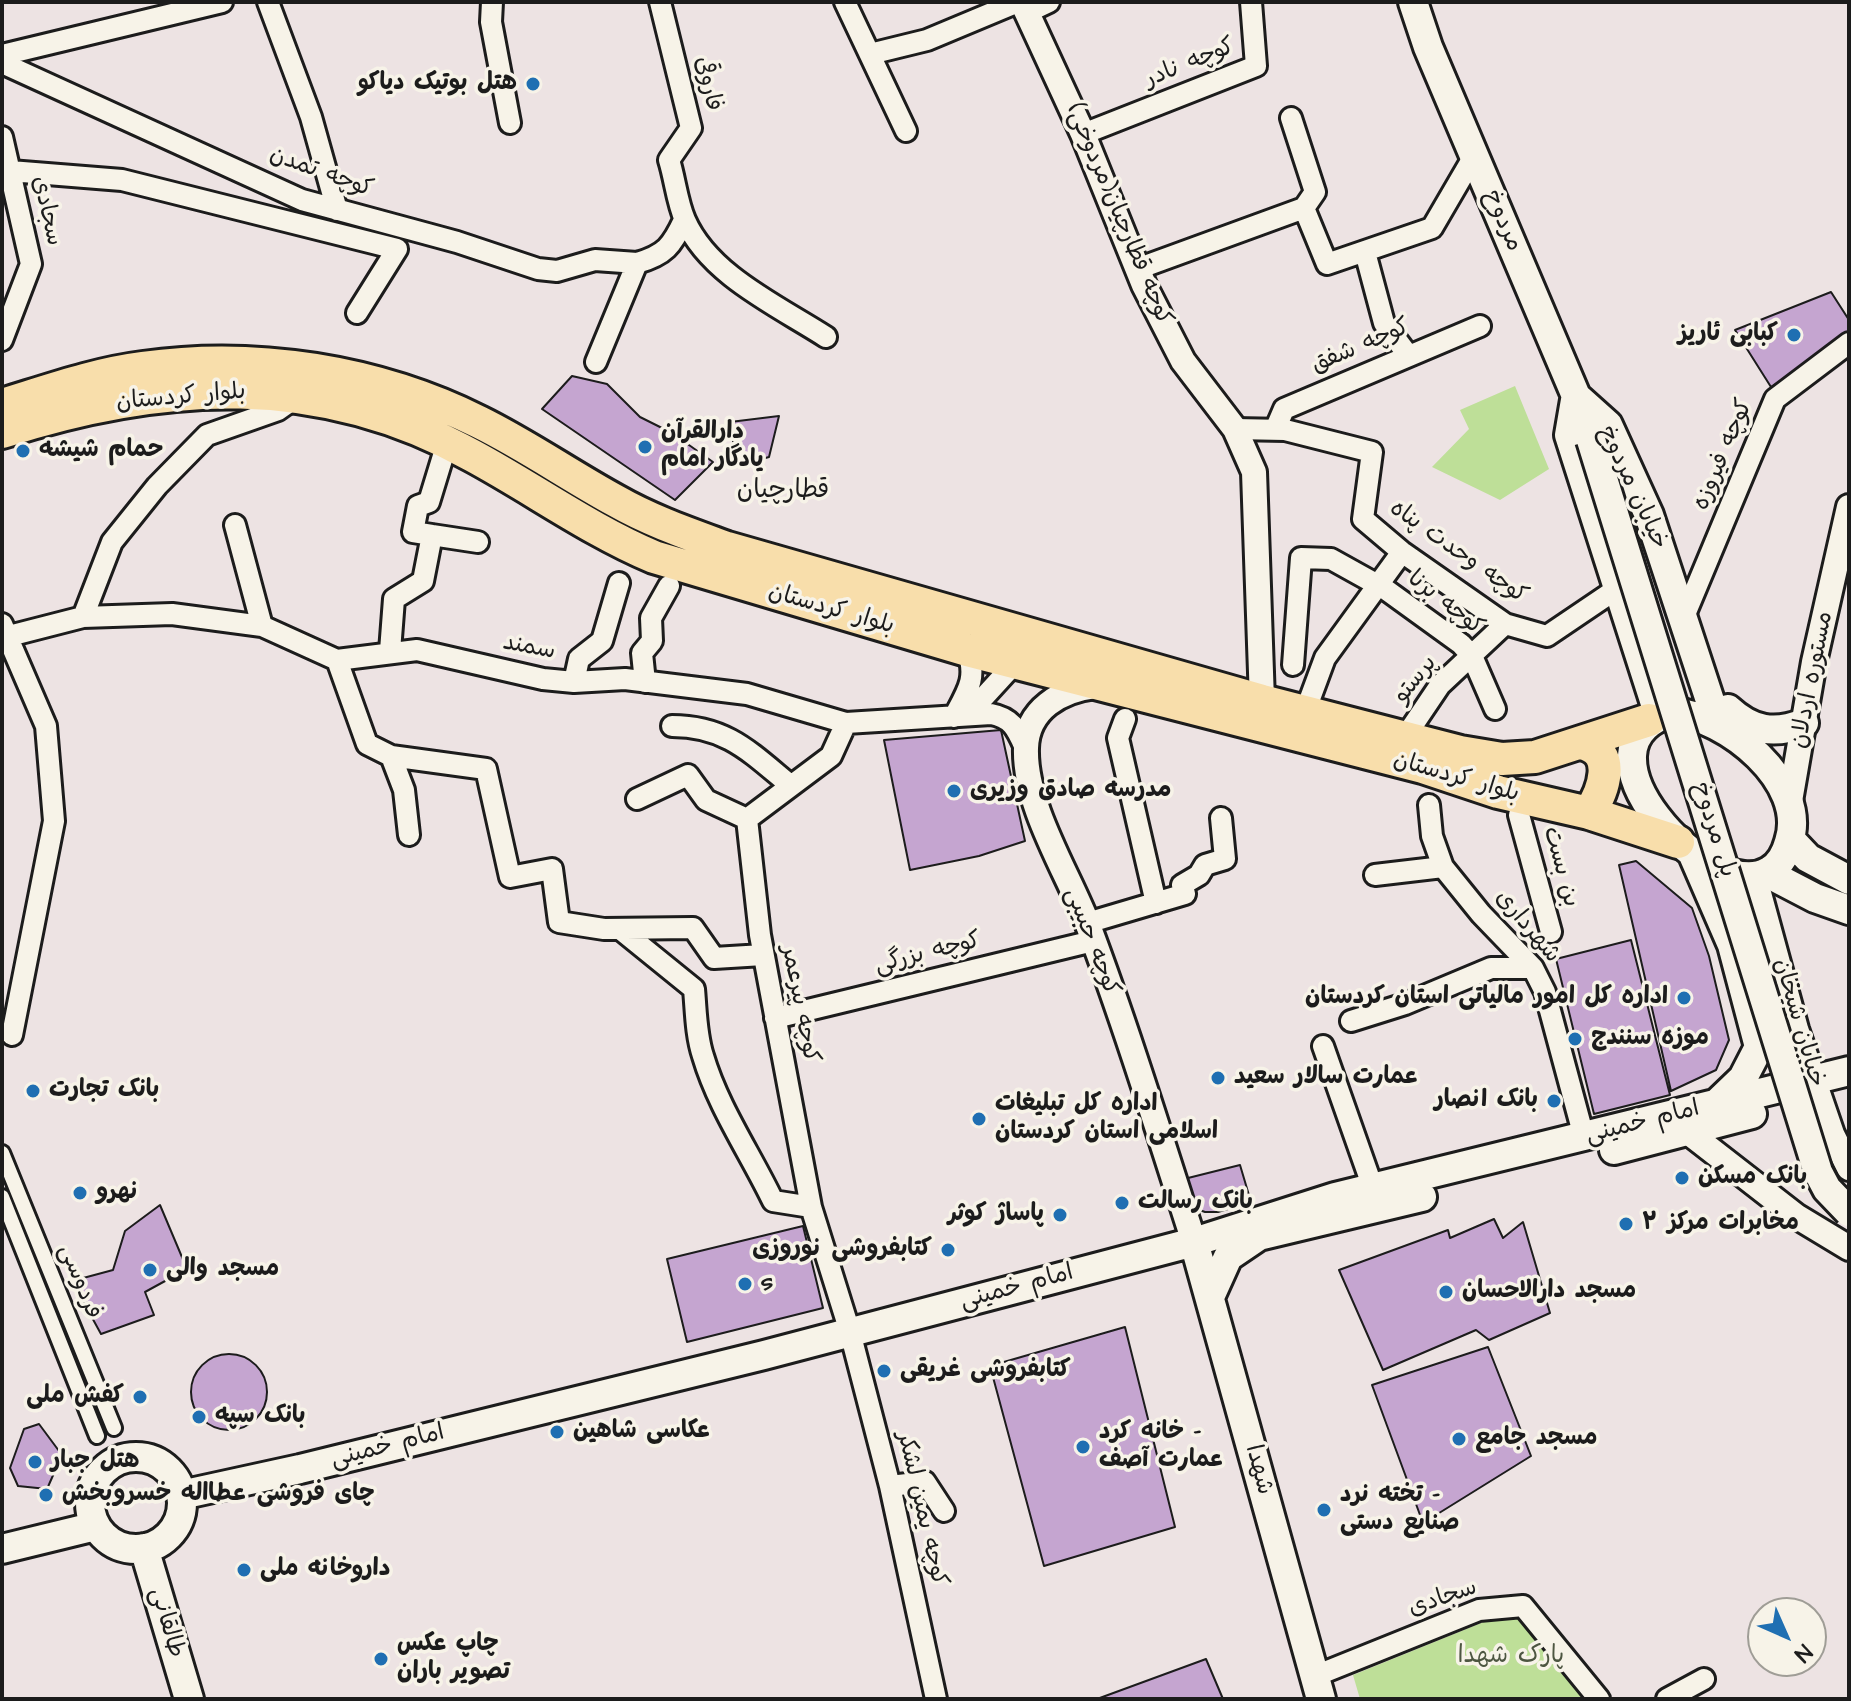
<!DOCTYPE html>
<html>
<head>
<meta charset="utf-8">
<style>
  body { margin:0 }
  #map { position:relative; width:1851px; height:1701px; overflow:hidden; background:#ede3e3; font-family:"Architects Daughter",sans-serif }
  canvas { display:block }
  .frame { position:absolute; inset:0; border:4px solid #1c1c1c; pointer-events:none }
  .north { position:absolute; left:1747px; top:1597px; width:80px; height:80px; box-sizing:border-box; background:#f7f3e8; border:2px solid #9f9d96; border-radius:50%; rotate:135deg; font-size:22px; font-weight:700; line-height:32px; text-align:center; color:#1c1c1c }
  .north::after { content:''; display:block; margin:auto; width:28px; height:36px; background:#1f6fb2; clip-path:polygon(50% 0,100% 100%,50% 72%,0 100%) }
</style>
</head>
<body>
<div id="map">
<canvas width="1851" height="1701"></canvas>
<div class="frame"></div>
<div class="north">N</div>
</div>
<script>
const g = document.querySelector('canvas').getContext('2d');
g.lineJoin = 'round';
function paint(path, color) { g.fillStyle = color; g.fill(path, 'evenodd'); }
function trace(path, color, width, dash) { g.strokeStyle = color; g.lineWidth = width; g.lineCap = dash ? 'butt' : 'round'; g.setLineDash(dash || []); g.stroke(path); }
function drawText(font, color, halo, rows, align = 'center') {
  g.font = font + ' "Architects Daughter","Playpen Sans Arabic",sans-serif'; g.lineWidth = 7; g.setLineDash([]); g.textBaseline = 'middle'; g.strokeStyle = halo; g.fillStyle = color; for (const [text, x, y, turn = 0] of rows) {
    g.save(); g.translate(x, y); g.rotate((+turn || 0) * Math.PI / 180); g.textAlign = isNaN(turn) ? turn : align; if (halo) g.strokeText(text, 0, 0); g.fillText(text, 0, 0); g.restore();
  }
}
const green = new Path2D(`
  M1515 386 1549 469 1500 500 1432 467 1469 429 1460 410Z
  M1523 1606 1599 1699H1360L1353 1675Z`);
const building = new Path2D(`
  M1831 292 1849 320V341L1771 387 1735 330Z
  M572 376 607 384 640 417 672 433 713 462 675 500 542 409Z
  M779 416 769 457 737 466 730 422Z
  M1001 730 1025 841 979 856 910 870 884 740Z
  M1636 861 1692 908 1709 956 1729 1040 1716 1070 1671 1091 1619 865Z
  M1631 940 1670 1095 1594 1114 1556 959Z
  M1240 1165 1251 1202 1218 1212H1205L1186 1205 1180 1180Z
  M160 1205 187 1269 145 1292 154 1315 101 1334 72 1281 113 1270 125 1231Z
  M1494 1219 1503 1238 1523 1222 1550 1313 1489 1340 1476 1330 1383 1370 1339 1270 1448 1230 1450 1238Z
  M803 1226 823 1308 687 1342 667 1259Z
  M1125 1327 1175 1527 1044 1566 990 1366Z
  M1488 1347 1531 1456 1423 1523 1372 1385Z
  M191 1392a38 38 0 1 1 76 0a38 38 0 1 1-76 0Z
  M39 1424 62 1455 47 1489 18 1486 10 1468 24 1429Z
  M1206 1659 1223 1699H1097Z`);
const pedestrian = new Path2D(`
  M2 1153 114 1428
  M2 1197 97 1436`);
const minor = new Path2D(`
  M268 2 311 117 337 210
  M492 2 491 22 510 123
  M660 2 691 128 669 160C675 179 677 202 685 220 709 275 778 306 826 337
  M845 2 906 131
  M1028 12 1049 2
  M870 54 927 40 1018 2
  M2 55 222 2
  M2 63 302 200 457 242 538 269 557 271 595 260 637 263
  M1291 118 1315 192 1304 208
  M1083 134 1256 66 1251 2
  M2 137 31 264 2 340
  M10 171 122 180 397 249 357 313
  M1304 208 1327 264 1432 228 1474 156
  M1365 252 1384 323 1408 355
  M1137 269 1304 208
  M596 362 637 263C665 255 672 246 684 220
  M1235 429 1285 430 1372 452 1363 519 1402 552 1505 624 1547 636 1618 588
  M1275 430 1284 409 1480 326
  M235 525 262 626
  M432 535 478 542
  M83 617 112 542 157 486 207 435 278 410 295 398
  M1684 617 1775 399 1849 343
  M2 624 46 726 54 821 12 1035
  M9 636 83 617 172 614 262 626 337 660 417 650 543 679 574 682 625 679 747 694 846 723 991 714C1013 718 1017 730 1026 750
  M390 651 394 599 423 581 432 535 413 532 418 506 429 502 447 443
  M337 660 367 744 391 756 404 790 409 835
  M1293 665 1301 558 1331 559 1385 589 1461 644 1472 656 1495 709
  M574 682 579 659 602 641 619 583
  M645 682 642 653 652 641 651 618 669 586
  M1305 712 1325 658 1402 552
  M956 713C969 689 977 676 967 650
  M954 717 984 697 1016 662
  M1125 719 1118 738 1156 903
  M846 723 831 756 747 819 760 935 811 1207 850 1332 890 1486 936 1699
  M672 726C726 726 750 752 790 785
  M1405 737 1440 685 1505 624
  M391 756 486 769 510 877 552 869 559 922 604 929 693 928 714 958 763 955
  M637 799 688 775 706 800 747 819
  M1429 805 1432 836 1443 867 1481 914 1533 968 1545 992 1584 1137
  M1519 815 1551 932
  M1375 875 1443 867
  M1087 923 1185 894 1182 885 1199 875 1205 865 1225 859 1221 818
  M620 929 694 989C696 1011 696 1035 703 1056 718 1107 750 1153 773 1201L811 1207
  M775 1018 1093 941
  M1351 1021 1405 1004 1491 968H1533
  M1323 1046 1373 1188
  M890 1486 925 1482 944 1511
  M1315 1676 1479 1610 1523 1606 1599 1699
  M1667 1699 1704 1679`);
const tertiary = new Path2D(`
  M1022 2 1083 134 1144 285 1183 361 1235 429 1254 472 1262 701
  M1095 686C1061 690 1027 709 1026 748 1024 805 1068 873 1088 925 1127 1029 1160 1136 1194 1242
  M1789 807 1814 662 1849 507
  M1754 875 1796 1029 1832 1134 1849 1168
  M1688 1132 1796 1216 1849 1248`);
const secondary = new Path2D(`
  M1413 2 1428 47 1576 396 1591 440
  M1579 399 1608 425 1649 515 1718 725
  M1575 400 1569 435 1659 716
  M1728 709C1752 731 1774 735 1804 723
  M1673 712C1726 716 1809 782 1789 842 1786 853 1780 865 1769 871 1710 907 1560 744 1673 712Z
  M1790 839 1808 858 1849 880
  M1693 855 1732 945 1759 1047 1743 1078 1717 1103
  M1767 873 1815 898 1849 910
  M1614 1150 1752 1114
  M1194 1242 1321 1699
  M1210 1297 1228 1257 1259 1236 1422 1197
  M90 1503a46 46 0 1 1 92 0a46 46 0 1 1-92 0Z
  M181 1495 300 1469 764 1355 1194 1242 1335 1197 1849 1071
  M144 1548 189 1699
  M2 1549 96 1526`);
const primary = new Path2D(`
  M2 405C48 391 95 374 143 368 255 352 377 371 479 422 526 445 570 476 616 501 651 521 689 534 727 548L1262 701 1460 752 1502 759 1535 757 1649 720
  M2 432C164 380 320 371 473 456 534 489 590 530 654 557L967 650 1423 767 1498 792 1589 813 1678 842
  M1581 743C1619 751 1603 792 1589 813`);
const secondaryBridge = new Path2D(`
  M1591 440 1818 1172 1827 1189 1849 1212`);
const markers = [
  [533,84,8,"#1f6fb2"],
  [1794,335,8,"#1f6fb2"],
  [645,447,8,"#1f6fb2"],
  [23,451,8,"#1f6fb2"],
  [954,791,8,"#1f6fb2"],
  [1684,998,8,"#1f6fb2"],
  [1575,1039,8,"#1f6fb2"],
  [1218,1078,8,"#1f6fb2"],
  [33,1091,8,"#1f6fb2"],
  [1554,1101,8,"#1f6fb2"],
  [979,1119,8,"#1f6fb2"],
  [1682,1178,8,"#1f6fb2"],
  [80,1193,8,"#1f6fb2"],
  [1122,1203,8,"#1f6fb2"],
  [1060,1215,8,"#1f6fb2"],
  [1626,1224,8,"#1f6fb2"],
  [948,1250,8,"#1f6fb2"],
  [150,1270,8,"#1f6fb2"],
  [745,1284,8,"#1f6fb2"],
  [1446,1292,8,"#1f6fb2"],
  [884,1371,8,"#1f6fb2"],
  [140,1397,8,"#1f6fb2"],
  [199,1417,8,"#1f6fb2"],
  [557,1432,8,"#1f6fb2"],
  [1459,1439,8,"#1f6fb2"],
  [1083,1447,8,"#1f6fb2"],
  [35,1462,8,"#1f6fb2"],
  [46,1495,8,"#1f6fb2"],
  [1324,1510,8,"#1f6fb2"],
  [244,1570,8,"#1f6fb2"],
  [381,1659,8,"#1f6fb2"]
];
const streetNames = [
  ["کوچه نادر",1190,64,-22],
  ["فاروقی",707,84,77],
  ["کوچه تمدن",321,173,20],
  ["سجادی",46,211,77],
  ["کوچه قطارچیان(مردوخی)",1118,215,67],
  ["مردوخ",1502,221,67],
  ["کوچه شفق",1361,347,-23],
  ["بلوار کردستان",181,398,-5],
  ["کوچه فیروزه",1724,455,-67],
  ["خیابان مردوخ",1632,488,65],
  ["کوچه وحدت پناه",1458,553,35],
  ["کوچه برنا",1445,604,38],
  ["بلوار کردستان",831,610,16],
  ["سمند",529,648,11],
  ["پرستو",1416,680,-51],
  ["مستوره اردلان",1813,680,-79],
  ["بلوار کردستان",1456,778,16],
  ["پل مردوخ",1713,830,73],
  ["بن بست",1560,867,75],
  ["شهرداری",1527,927,50],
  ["کوچه حبیبی",1091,942,69],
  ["کوچه بزرگی",928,954,-14],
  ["کوچه پیرعمر",799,1004,79],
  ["خیابان شیخان",1798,1023,74],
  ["امام خمینی",1643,1123,-14],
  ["فردوسی",79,1282,68],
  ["امام خمینی",1017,1288,-15],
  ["امام خمینی",388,1447,-14],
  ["شهدا",1258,1470,75],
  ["کوچه یمین لشکر",921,1509,77],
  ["سجادی",1443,1599,-19],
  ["طالقانی",166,1623,74]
];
const poiNames = [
  ["هتل بوتیک دیاکو",517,84,"right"],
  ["کبابی ئاریز",1778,335,"right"],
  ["دارالقرآن",661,433],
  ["یادگار امام",661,461],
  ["حمام شیشه",39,451],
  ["مدرسه صادق وزیری",970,791],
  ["اداره کل امور مالیاتی استان کردستان",1668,998,"right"],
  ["موزه سنندج",1591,1039],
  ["عمارت سالار سعید",1234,1078],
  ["بانک تجارت",49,1091],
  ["بانک انصار",1538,1101,"right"],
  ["اداره کل تبلیغات",995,1105],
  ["اسلامی استان کردستان",995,1133],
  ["بانک مسکن",1698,1178],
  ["نهرو",96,1193],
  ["بانک رسالت",1138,1203],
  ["پاساژ کوثر",1044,1215,"right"],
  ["مخابرات مرکز ۲",1642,1224],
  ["کتابفروشی نوروزی",932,1250,"right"],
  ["مسجد والی",166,1270],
  ["s",761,1284],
  ["مسجد دارالاحسان",1462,1292],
  ["کتابفروشی غریقی",900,1371],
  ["کفش ملی",124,1397,"right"],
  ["بانک سپه",215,1417],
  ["عکاسی شاهین",573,1432],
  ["خانه کرد -",1099,1433],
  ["عمارت آصف",1099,1461],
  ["مسجد جامع",1475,1439],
  ["هتل جبار",51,1462],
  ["چای فروشی عطااله خسروبخش",62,1495],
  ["تخته نرد -",1340,1496],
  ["صنایع دستی",1340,1524],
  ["داروخانه ملی",260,1570],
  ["چاپ عکس",397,1645],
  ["تصویر باران",397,1673]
];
const parkNames = [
  ["پارک شهدا",1511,1657]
];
const neighbourhoodNames = [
  ["قطارچیان",783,492]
];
paint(green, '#bedf98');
paint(building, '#c5a5d0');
trace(building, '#1c1c1c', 2);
trace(pedestrian, '#1c1c1c', 20);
trace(minor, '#1c1c1c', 26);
trace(tertiary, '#1c1c1c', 30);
trace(secondary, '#1c1c1c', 34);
trace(primary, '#1c1c1c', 38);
trace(pedestrian, '#f7f3e8', 14);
trace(minor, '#f7f3e8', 20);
trace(tertiary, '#f7f3e8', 24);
trace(secondary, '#f7f3e8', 28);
trace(primary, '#f8deab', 32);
trace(secondaryBridge, '#1c1c1c', 34, []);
trace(secondaryBridge, '#f7f3e8', 28);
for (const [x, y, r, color] of markers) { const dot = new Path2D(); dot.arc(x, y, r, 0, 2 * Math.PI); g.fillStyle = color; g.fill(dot); trace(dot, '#f7f3e8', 3); }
drawText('24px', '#1c1c1c', '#f7f3e8', streetNames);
drawText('bold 24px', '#1c1c1c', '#f7f3e8', poiNames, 'left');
drawText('24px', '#4d5641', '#f7f3e8', parkNames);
drawText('26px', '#1c1c1c', '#f7f3e8', neighbourhoodNames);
</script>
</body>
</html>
